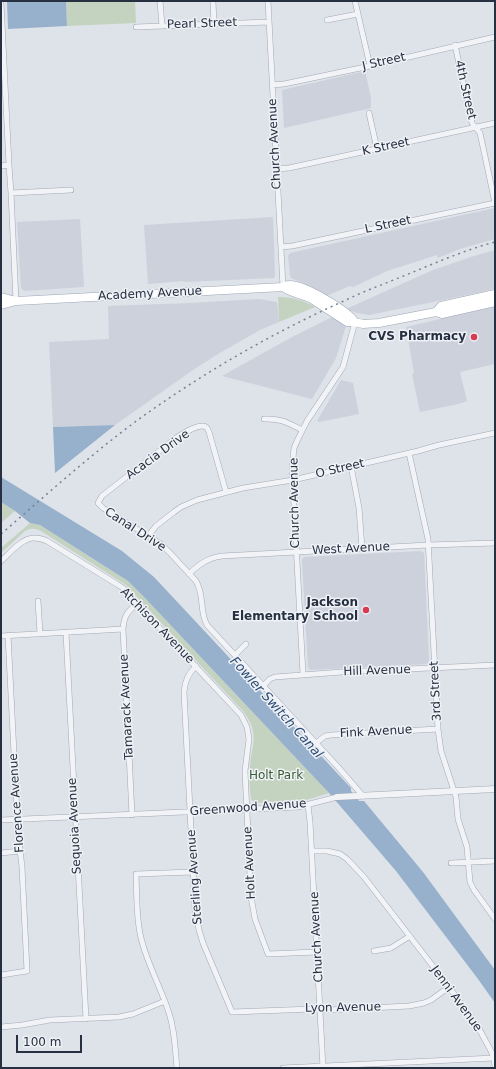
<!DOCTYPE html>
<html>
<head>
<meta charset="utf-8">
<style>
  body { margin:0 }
  #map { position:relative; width:496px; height:1069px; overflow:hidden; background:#dee2e9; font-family:"DejaVu Sans",sans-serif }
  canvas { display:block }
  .frame { position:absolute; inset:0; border:2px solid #263040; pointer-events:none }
  .scale { position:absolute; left:16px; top:1035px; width:66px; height:18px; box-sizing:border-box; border:2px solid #263040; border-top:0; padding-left:5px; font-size:12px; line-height:14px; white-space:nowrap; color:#263040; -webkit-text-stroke:3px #eef1f6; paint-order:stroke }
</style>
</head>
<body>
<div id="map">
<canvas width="496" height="1069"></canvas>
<div class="frame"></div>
<div class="scale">100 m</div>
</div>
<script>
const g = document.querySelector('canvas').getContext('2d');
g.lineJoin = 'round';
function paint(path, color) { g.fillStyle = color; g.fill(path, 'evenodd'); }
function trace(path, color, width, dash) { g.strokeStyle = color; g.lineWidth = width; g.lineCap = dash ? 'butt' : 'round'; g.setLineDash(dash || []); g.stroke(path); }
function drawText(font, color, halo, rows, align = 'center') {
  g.font = font + ' "DejaVu Sans",sans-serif'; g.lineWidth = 3; g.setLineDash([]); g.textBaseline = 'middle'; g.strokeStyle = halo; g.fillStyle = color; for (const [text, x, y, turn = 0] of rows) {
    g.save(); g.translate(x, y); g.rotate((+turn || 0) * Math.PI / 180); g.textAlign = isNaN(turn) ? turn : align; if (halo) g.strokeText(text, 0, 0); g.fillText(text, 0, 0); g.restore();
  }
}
const built = new Path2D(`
  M365 71 371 98V108L284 128 282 90Z
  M495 208V239L460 249 438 258 437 255 387 271 353 287 350 286 326 296 305 284 291 278 290 275 288 256 290 253Z
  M273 217 275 276 274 278 184 282 183 281 148 284 144 225Z
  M80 219 84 287 24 291 21 288 17 222Z
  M495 250V289L438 301 369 315 357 313 346 309 433 270 471 257Z
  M259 299 277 302 279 322 260 330 218 354 193 370 115 425 53 427 49 342 109 339 108 306 190 303Z
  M495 306V364L460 372 467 401 458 404 420 412 412 374 414 373 406 327Z
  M332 317 345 324 346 326 336 358 312 399 222 376 292 337Z
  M341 380 353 383 359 414 319 422 317 421Z
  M421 551 424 553 429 661 427 664 311 670 308 668 302 560 304 557Z`);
const green = new Path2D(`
  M66 1H135L136 23 67 26Z
  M278 297C291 297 303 300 315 307L279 322Z
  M1 502 15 511 1 523Z
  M30 523 40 525 128 581 145 598 329 793 313 798 302 801 255 803 251 799C250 790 249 781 250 771 250 745 262 736 243 711L126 585 41 531C35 528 31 528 25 531L1 553V548Z`);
const water = new Path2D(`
  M7 1H66L67 26 8 29Z
  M115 425 55 473 53 427Z
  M1 477 122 551 154 577 351 788V791L359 801H364L423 872 495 970V1003L478 979 396 871 329 793 145 598 128 581 40 525 30 523 15 511 1 502Z`);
const minor = new Path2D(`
  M160 1 162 26
  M213 1 214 24
  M268 1 283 287
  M355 1 370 66
  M1 3 9 165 11 193 16 301
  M327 20 358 14
  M136 27 269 22
  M455 45 472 123 480 133 495 203
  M272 85 284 84 370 66 495 37
  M369 113 377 149
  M1 166 9 165
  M277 169 289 168 495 123
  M11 193 71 190
  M281 247 292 246 495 203
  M264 419C280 418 288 423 302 430
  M409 453 428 539 438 729 441 751 456 797 458 819 467 847 470 882 474 890 495 919
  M351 466 359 508 362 548
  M226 492 209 432C208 431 208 428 206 427 200 423 182 434 176 438L102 496 98 503 103 508 161 544 170 553 196 581C205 596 199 611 207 625L338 767 363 796
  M148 536 156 526 174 512 181 507 197 500 243 488 293 480 418 451 439 445 495 433
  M1 561C10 553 22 538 34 538 39 538 43 539 47 541L115 583 123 588 137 604 241 715 247 727 249 739 245 771 251 897 255 919 268 954 317 952
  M189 574C199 564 208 558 222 556L428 545 495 543
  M38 601 40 633
  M66 633 86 1019
  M1 636 123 629
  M235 655 246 644
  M196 666C188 674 185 681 184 692L195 909 199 930 203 943 232 1012 313 1009 328 1010 409 1006 424 1003 431 1000 449 987
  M303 674 292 468 294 448 298 439 307 421 343 367 355 322
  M263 686 270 679 275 677 342 672 495 665
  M316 743 325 736 331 735 438 729
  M308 805 310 822 323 1068
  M132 815 123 629C124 616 127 612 137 604
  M1 820 298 807 337 797
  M312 851H327L340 854 347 859 364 877 449 987 478 1027 490 1049 494 1058 495 1067
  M1 853 20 851
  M451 863 495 861
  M374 951 391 948 410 936
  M1 975 27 971 22 867 18 833 8 635
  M1 1027 22 1025 50 1020 119 1017 133 1014 165 1001
  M177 1068C175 1049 175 1029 168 1010 160 986 147 963 141 938 136 918 137 895 136 874L193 872
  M283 1068 494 1058`);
const tertiary = new Path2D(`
  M337 797 495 789`);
const primary = new Path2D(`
  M283 287C291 293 301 294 310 298L347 322H355L363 324 379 323 436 312 442 314 495 302
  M1 297 16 301 283 287C286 286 286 285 289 285 303 284 347 310 355 322
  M1 305 16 301
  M436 312 441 306 495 294`);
const rail = new Path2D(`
  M1 534C45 496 88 457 135 422 201 374 272 333 346 300 362 292 379 286 396 279 429 266 461 251 495 242`);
const markers = [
  [474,337,4,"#d63b51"],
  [366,610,4,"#d63b51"]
];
const streetNames = [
  ["Pearl Street",202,24,-2],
  ["J Street",384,62,-13],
  ["4th Street",465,90,77],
  ["Church Avenue",275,144,-93],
  ["K Street",386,147,-12],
  ["L Street",388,225,-12],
  ["Academy Avenue",150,294,-3],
  ["Acacia Drive",158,455,-36],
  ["O Street",340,469,-13],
  ["Church Avenue",295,503,-91],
  ["Canal Drive",135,530,33],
  ["West Avenue",351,549,-3],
  ["Atchison Avenue",157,626,46],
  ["Hill Avenue",377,671,-2],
  ["3rd Street",436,691,-93],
  ["Tamarack Avenue",127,707,-93],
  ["Fink Avenue",376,732,-3],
  ["Florence Avenue",17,803,-94],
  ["Greenwood Avenue",248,808,-4],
  ["Sequoia Avenue",75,826,-93],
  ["Holt Avenue",250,863,-93],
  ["Sterling Avenue",195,877,-94],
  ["Church Avenue",317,937,-93],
  ["Jenni Avenue",456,999,54],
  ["Lyon Avenue",343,1008,-1]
];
const poiNames = [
  ["CVS Pharmacy",466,337],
  ["Jackson",358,603],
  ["Elementary School",358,617]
];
const parkNames = [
  ["Holt Park",276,776]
];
const waterNames = [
  ["Fowler Switch Canal",276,708,48]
];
paint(built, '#ccd1db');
paint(green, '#c4d3bf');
paint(water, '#97b0cb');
trace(minor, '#a3a9b3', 6);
trace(tertiary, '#a3a9b3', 7);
trace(primary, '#9da6b5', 9);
trace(minor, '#f1f3f7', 5);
trace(tertiary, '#f1f3f7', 6);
trace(primary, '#fff', 8);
trace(rail, '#778193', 1.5, [2, 4]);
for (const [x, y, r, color] of markers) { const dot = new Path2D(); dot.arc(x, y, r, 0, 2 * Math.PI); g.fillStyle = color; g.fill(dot); trace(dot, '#eef1f6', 1.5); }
drawText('12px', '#263040', '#eef1f6', streetNames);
drawText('bold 12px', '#263040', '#eef1f6', poiNames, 'right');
drawText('12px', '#3a5d33', '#eef1f6', parkNames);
drawText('italic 13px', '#2e4e77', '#eef1f6', waterNames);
</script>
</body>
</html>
